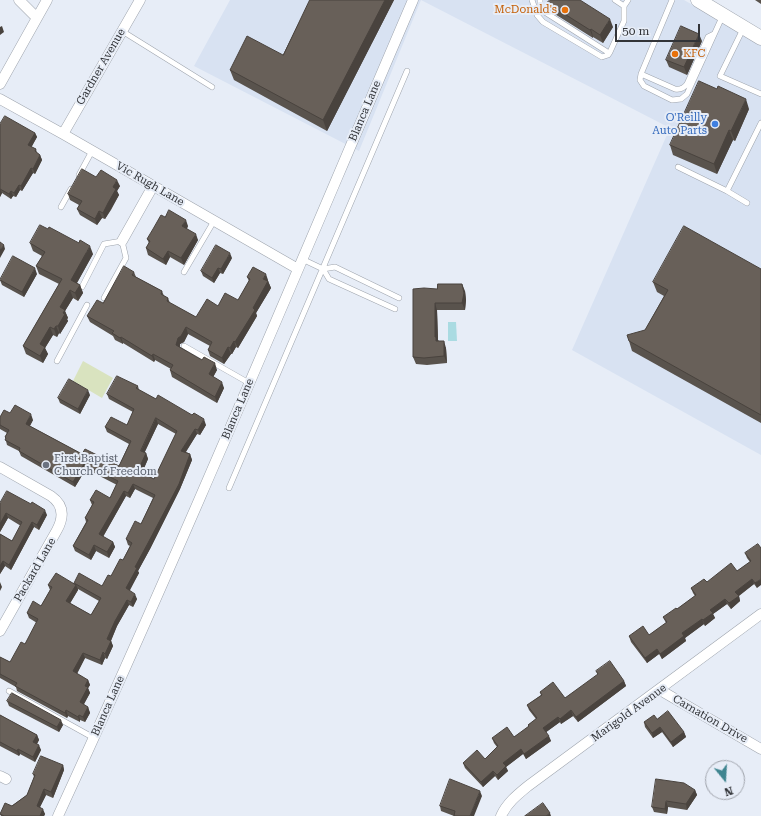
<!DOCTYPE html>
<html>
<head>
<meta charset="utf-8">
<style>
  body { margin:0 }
  #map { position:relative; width:761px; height:816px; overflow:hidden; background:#e7edf7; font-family:"Roboto Serif",serif }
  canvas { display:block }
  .north { position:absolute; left:705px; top:760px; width:40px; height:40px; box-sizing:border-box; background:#e7edf7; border:1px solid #9fa3ab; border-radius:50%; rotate:162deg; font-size:11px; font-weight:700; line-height:16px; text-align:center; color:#323438 }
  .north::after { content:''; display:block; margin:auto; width:14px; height:18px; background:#3f8590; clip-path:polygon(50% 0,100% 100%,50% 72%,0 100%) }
  .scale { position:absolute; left:615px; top:24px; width:85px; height:18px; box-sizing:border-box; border:2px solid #323438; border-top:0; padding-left:5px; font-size:12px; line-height:14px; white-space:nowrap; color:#323438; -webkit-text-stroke:3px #e7edf7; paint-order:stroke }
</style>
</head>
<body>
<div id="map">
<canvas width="761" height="816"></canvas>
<div class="north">N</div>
<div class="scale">50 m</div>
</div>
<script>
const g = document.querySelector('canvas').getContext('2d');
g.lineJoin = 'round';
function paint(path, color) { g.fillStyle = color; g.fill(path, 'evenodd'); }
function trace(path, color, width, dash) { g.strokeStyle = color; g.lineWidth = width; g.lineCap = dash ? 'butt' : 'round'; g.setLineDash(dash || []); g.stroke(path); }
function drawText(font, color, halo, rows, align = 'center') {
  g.font = font + ' "Roboto Serif",serif'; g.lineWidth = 4; g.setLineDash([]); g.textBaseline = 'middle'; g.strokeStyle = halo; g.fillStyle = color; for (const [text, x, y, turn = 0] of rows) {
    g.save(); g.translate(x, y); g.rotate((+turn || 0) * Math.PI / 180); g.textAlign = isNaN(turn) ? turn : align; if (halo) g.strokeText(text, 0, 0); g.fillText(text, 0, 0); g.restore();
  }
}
const built = new Path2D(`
  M230 0H421L359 151 194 66Z
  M421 0H684L761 44V455L572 350 670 128Z`);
const green = new Path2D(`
  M83 361 113 378 102 398 73 381Z`);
const water = new Path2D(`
  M448 322H456L457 341H448Z`);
const service = new Path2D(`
  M532 0 537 15 543 22 602 57 608 55 610 52 624 21V6L628 0
  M540 0V7L543 11 609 53
  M615 0 624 6
  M672 0 641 74 640 80 644 86 672 100 681 99 687 94 723 15
  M743 29 720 76 761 94
  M122 31 212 87
  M641 74 675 89C681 90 684 88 687 84L708 37 714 34
  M678 167 727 191
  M79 175 92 151
  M747 203 727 191 761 123
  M61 207 71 189
  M302 259 323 269 335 267 399 298
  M323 269 329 279 395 309
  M184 272 214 221
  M82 287 104 244 122 241 126 258 104 298
  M184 346 249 383
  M57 361 87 305
  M229 488 407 71
  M9 691 94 738`);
const minor = new Path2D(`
  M19 0 37 18
  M0 84 47 0
  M0 99 63 134 298 269
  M63 134 140 0
  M122 241 153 186
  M0 467 51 496C64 505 64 517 57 530L0 631
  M660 690 761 749
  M0 776 6 779
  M58 816C182 547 296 273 413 0
  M501 816C507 803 517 795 528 786L761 614`);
const secondary = new Path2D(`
  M698 0 761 38`);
const wall = new Path2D(`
  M310 0H394L327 131 234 80 230 70 283 55Z
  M755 0H761V4Z
  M547 3 613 27 603 43 593 37V38L550 11Z
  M702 41 687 75 669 67 666 60Z
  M749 109 735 141 733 140 717 174 673 155 670 145Z
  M0 124 35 133 37 137 31 147 36 149 37 153 40 155 42 160 35 174 33 173 22 191 20 190 16 197 13 196 11 199 2 193 0 197Z
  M96 177 120 186 117 191 119 195 111 210 105 219 102 218 97 225 80 215 77 209 79 205 70 200 68 194Z
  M165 217 188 226 187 229 198 240 184 265 170 257 166 265 148 255 146 248 149 243 147 239Z
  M30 243 93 254 77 283 80 285 83 293 78 301 73 298 65 311 68 318 67 319 68 321 60 334 59 333 57 337 53 335 45 348 48 354 43 363 26 354 23 346 59 284 39 274 36 266 42 256 33 251Z
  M232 258 223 274 220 273 214 283 203 276 201 271Z
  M761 269V423L632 351 629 341 645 330 664 296 657 292 653 282Z
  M134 272 136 277 162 291 164 296 168 298 170 303 196 317 218 306 238 300 249 281 247 277 268 280V281L271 288 256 313 257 316 238 348 236 347 232 354H231L224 364 210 356 208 350 210 346 188 334 184 342 180 344V347L217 370 213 377 224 388 217 403 172 377 170 370 171 369 155 360 154 362 123 343V344L115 340 113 336 90 322 87 316 103 303Z
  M37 274 24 297 2 285 0 280Z
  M413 289 465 291 466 300 465 310H437L438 340 446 348 447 363 427 365 416 364 413 357Z
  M138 386 139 390 206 425 200 435 197 434 186 452 190 454 192 460 180 489 150 549 138 571 139 573 129 590 137 599 133 607 129 605 117 626 111 641 113 646 107 659 105 658 102 665 85 658 77 674 88 680 90 685 88 688 90 693 83 705 88 707 90 713 85 722 80 720V722L68 716 67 718 17 691 16 687 0 678V657L10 662 25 644 37 623 29 618 27 613 41 606 50 590 48 585 75 584 74 583 102 586 111 576 123 560 130 546 128 545 126 539 141 524 153 498 135 489 130 498 126 496 103 537 113 542 115 547 109 558 96 551 91 560 75 551 73 546 86 522 85 518 92 505 90 500 110 498 117 485 86 469 75 487 21 456 19 451 7 445 5 437 7 433 0 429V417L10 413 33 420 30 426 82 454 119 466 129 444 107 432 105 427 127 425 133 412 109 399 107 394ZM158 424 176 434 154 479 142 473 148 459 146 453H144ZM78 589 99 601 91 615 70 603 78 590Z
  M90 395 80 414 60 403 58 398Z
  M0 503 47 515 39 530 34 527 11 570 5 566 0 574V534L12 541 21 526 8 518 0 532Z
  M758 544 757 588 754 584 739 596 740 601 731 609 727 604 713 614 715 618 705 626 704 624 685 638 686 641 662 659 659 654 647 663 631 642 629 636 649 635 666 623 663 617 677 609 695 596 693 593 691 588 737 571 750 562 747 558 745 553Z
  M596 671 624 681 626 686 578 722 573 716 561 724 560 722 546 732 551 741 526 759 523 754 506 767 508 771 498 780 495 776 483 787 465 768 463 763 485 759 497 747 494 743 492 738 514 737 528 727V725L536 719 529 710 527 705 541 695 540 692 565 698 598 675Z
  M7 701 63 725 59 732 9 706Z
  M0 715 37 735 39 740 37 744 41 750 35 762 20 754 19 756 0 746Z
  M657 719 684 732 686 737 673 747 662 732 653 738 645 727 644 722Z
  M63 765 64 770 53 798 46 795 40 807 45 814 44 816H1L0 814 27 795 34 777 33 774Z
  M695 790 697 795 687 810 668 807 667 814 654 812 652 807Z
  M482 796 454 816 441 811 440 806Z`);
const shadedWall = new Path2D(`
  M385 0H394L327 131 323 120Z
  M610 19 613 27 603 43 600 35Z
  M2 26 4 32 0 35V27Z
  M591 29 593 37V38L590 30Z
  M699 34 702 41 687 75 684 67Z
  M746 99 749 109 735 141 731 131Z
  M729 130 733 140 717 174 714 164Z
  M35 133 37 137 30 150 28 145Z
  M40 155 42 160 35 174 33 169Z
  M31 168 33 173 22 191 21 186Z
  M117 180 120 186 117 191 119 195 105 219 103 213 113 187Z
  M19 185 20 190 16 197 14 193Z
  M0 189 2 193 0 197Z
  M11 191 13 196 11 199 9 194Z
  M99 211 102 218 97 225 95 219Z
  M186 220 188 226 184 233 182 226Z
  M196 234 198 240 184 265 181 258Z
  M4 245 5 249 0 258V250Z
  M90 246 93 254 74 288 71 280Z
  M168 251 170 257 166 265 163 259Z
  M230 253 232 258 223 274 221 269Z
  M35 268 37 274 24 297 22 292Z
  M218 268 220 273 214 283 212 278Z
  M266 274 268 280 266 285 263 279Z
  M268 281 271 288 256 313 257 316 238 348 235 342 253 308Z
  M462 284 465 291 466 300 465 310 462 303Z
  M80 285 83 293 78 301 75 293Z
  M70 290 73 298 65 311 68 318 67 319 68 321 60 334 58 326 60 307Z
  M435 303 437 310 438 340 439 344V348L435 337Z
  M56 326 59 333 57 337 54 329Z
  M50 327 53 335 45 348 48 354 43 363 40 356V344Z
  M186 327 188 334 184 342 180 344 179 351 176 345 178 338Z
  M121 337 123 343V344L120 338Z
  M234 341 236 347 232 354 230 348Z
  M444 341 446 348 447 363 444 356Z
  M228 347 231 354 224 364 222 358Z
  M153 354 155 360 154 362 152 356Z
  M215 363 217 370 211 381 209 374Z
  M222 382 224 388 217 403 215 397Z
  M88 390 90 395 80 414 78 409Z
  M31 414 33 420 28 429 26 424Z
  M156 418 158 424 143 456 141 451Z
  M204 419 206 425 200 435 198 430Z
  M195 429 197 434 183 456 181 451Z
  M146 453 148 459 140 477 138 471Z
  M190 454 192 460 180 489 150 549 138 571 139 573 128 594 126 588 135 567Z
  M84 464 86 469 75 487 73 482Z
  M133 484 135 489 130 498 128 493Z
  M124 491 126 496 101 540 99 534Z
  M45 510 47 515 39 530 37 525Z
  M6 513 8 518 0 532V524Z
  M32 522 34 527 11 570 9 565Z
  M113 542 115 547 109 558 107 552Z
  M94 545 96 551 91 560 89 555Z
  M3 561 5 566 0 574V566Z
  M752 579 754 584 737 597 735 592Z
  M761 579V585L757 588 755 583Z
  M0 582 2 587 0 591Z
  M76 585 78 590 68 607 66 601Z
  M135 594 137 599 133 607 131 602Z
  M739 596 740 601 731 609 729 603Z
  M725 599 727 604 713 614 715 618 705 626 703 620 710 610Z
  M127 600 129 605 117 626 109 645 107 639 115 621Z
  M702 619 704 624 685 638 686 641 662 659 660 654 682 633Z
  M111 641 113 646 107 659 105 654Z
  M657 649 659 654 647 663 645 658Z
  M103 652 105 658 102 665 100 660Z
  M83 653 85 658 75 677 73 671Z
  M88 680 90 685 88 688 90 693 82 708 80 702 85 686Z
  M624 681 626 686 578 722 576 717Z
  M88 707 90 713 85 722 83 717Z
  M66 710 68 716 67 718 65 713Z
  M571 710 573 716 561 724 560 719Z
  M79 715 80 720V722L78 717Z
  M558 717 560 722 545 733 543 728Z
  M61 720 63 725 59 732 57 727Z
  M660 727 662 732 653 738 652 733Z
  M684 732 686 737 673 747 671 742Z
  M37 735 39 740 35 747 33 742Z
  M549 736 551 741 526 759 524 754Z
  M39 745 41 750 35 762 33 757Z
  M18 749 20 754 19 756 17 751Z
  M521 749 523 754 506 767 508 771 498 780 497 775 503 763Z
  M63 765 64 770 53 798 51 792Z
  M493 771 495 776 483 787 481 782Z
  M44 789 46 795 38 811 37 806Z
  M695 790 697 795 687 810 686 804Z
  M480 791 482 796 474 816H470Z
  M666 801 668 807 667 814 665 809Z
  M43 809 45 814 44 816H40Z
  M550 813 551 816H546Z`);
const building = new Path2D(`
  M310 0H385L323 120 230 70 247 36 283 55Z
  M550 0H580L610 19 600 35 591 29 590 30 547 3Z
  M681 26 699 34 684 67 666 60Z
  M699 81 717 89 718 86 746 99 731 131 729 130 714 164 670 145Z
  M5 116 35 133 28 145 36 149 35 151 40 155 33 169 31 168 21 186 19 185 14 193 11 191 9 194 0 189V124Z
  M82 169 96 177 101 170 117 180 113 187 116 189 108 203 103 213 99 211 95 219 77 209 82 201 68 194Z
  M169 210 186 220 182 226 196 234 181 258 168 251 163 259 146 248 150 241 147 239 153 229 161 215 165 217Z
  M40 225 48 229 49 227 79 243 80 240 90 246 71 280 80 285 75 293 70 290 60 307 65 310 63 313 65 314 58 326H56L54 329 50 327 40 344 45 347 40 356 23 346 62 279 36 266 45 252 30 243Z
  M684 226 761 269V415L629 341 627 335 645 330 668 290 653 282Z
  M0 242 4 245 0 250Z
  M216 245 230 253 221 269 218 268 212 278 201 271Z
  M13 256 35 268 22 292 0 280Z
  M124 266 134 272 132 275 162 291 161 294 168 298 167 301 196 317 207 299 218 306 225 293 238 300 250 279 247 277 253 267 266 274 263 279 268 281 253 308 255 310 235 342 234 341 230 348 228 347 222 358 208 350 212 342 186 327 181 336 178 338 176 345 202 360 204 357 215 363 209 374 222 382 215 397 170 370 173 365 153 354 152 356 121 337 120 338 112 333 114 331 87 316 97 300 103 303Z
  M438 284H462L464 293 462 303H435V337H436V341H444V356L424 358 413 357V289L424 288 437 289Z
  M117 376 138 386 136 388 156 399 158 395 192 415 194 413 204 419 198 430 195 429 181 451 190 454 179 484 148 543 135 567 137 568 126 588 135 594 131 602 127 600 115 621 107 639 111 641 105 654 103 652 100 660 83 653 73 671 88 680 85 686 88 687 80 702 88 707 83 717 79 715 78 717 66 710 65 713 15 686 17 683 0 674V657L10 662 21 642 25 644 38 619 27 613 33 601 41 606 52 587 48 585 56 573 76 585 66 601 91 615 101 598 74 583 79 573 102 586 108 575 111 576 120 559 123 560 132 543 126 539 135 521 141 524 155 495 133 484 128 493 124 491 99 534 113 542 107 552 94 545 89 555 73 546 88 520 85 518 94 502 90 500 96 490 110 498 118 481 84 464 73 482 19 451 20 448 5 440 6 438 5 437 9 430 0 425V417L4 410 10 413 15 405 31 414 26 424 82 454 85 449 119 466 131 441 105 427 111 417 127 425 134 409 107 394ZM156 418 177 431 154 479 138 471 146 453 141 451Z
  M69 379 88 390 78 409 58 398Z
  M7 491 31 504 32 502 45 510 37 525 32 522 9 565 3 561 0 566V534L12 541 22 522 6 513 0 524V503Z
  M758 544 761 548V579L755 583 752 579 735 592 739 596 729 603 725 599 710 610 713 613 703 620 702 619 682 633 684 636 660 654 657 649 645 658 629 636 643 626 649 635 667 622 663 617 676 608 677 609 696 595 691 588 704 579 707 582 731 563 737 571 751 561 745 553Z
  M610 661 624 681 576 717 571 710 560 719 558 717 543 728 549 736 524 754 521 749 503 763 506 766 497 775 493 771 481 782 463 763 477 750 485 759 498 746 492 738 507 727 514 737 529 726 528 725 537 718 527 705 542 695 540 692 553 682 565 698 598 674 596 671Z
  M12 693 61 720 57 727 7 701Z
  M668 711 684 732 671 742 660 727 652 733 644 722 654 715 657 719Z
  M0 715 37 735 33 742 39 745 33 757 18 749 17 751 0 742Z
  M41 756 63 765 51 792 44 789 37 806 43 809 40 816H4L0 814 5 803 12 806 27 795 35 775 33 774Z
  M450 779 480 791 470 816H454L455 811 440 806Z
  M656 779 684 783 695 790 686 804 666 801 665 809 652 807Z
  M543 803 550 813 546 816H525Z`);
const markers = [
  [565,10,4,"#e8710a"],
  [675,54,4,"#e8710a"],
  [715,124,4,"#3f7fe0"],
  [46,465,4,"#6b7280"]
];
const foodNames = [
  ["McDonald's",557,10],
  ["KFC",683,54,"left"]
];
const streetNames = [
  ["Gardner Avenue",101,67,-60],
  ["Blanca Lane",365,111,-67],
  ["Vic Rugh Lane",150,184,30],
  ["Blanca Lane",238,409,-67],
  ["Packard Lane",35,570,-60],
  ["Blanca Lane",108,706,-66],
  ["Marigold Avenue",629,713,-36],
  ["Carnation Drive",710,719,30]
];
const shopNames = [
  ["O'Reilly",707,118],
  ["Auto Parts",707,131]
];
const worshipNames = [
  ["First Baptist",54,459],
  ["Church of Freedom",54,472]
];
paint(built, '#d8e2f2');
paint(green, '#d9e3bf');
paint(water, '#aadbe2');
trace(service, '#9ea4ad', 6);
trace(minor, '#9ea4ad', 11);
trace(secondary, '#9ea4ad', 15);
trace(service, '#fff', 5);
trace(minor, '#fff', 10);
trace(secondary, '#fff', 14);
paint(wall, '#59534d');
paint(shadedWall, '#49433e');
paint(building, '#686059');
trace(building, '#49433e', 1);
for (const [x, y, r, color] of markers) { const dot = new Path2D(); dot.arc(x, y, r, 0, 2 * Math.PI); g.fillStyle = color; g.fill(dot); trace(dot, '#e7edf7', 1.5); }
drawText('11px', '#c56008', '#e7edf7', foodNames, 'right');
drawText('11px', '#323438', '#e7edf7', streetNames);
drawText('11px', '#366cbe', '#e7edf7', shopNames, 'right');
drawText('11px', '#5b616d', '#e7edf7', worshipNames, 'left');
</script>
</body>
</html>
